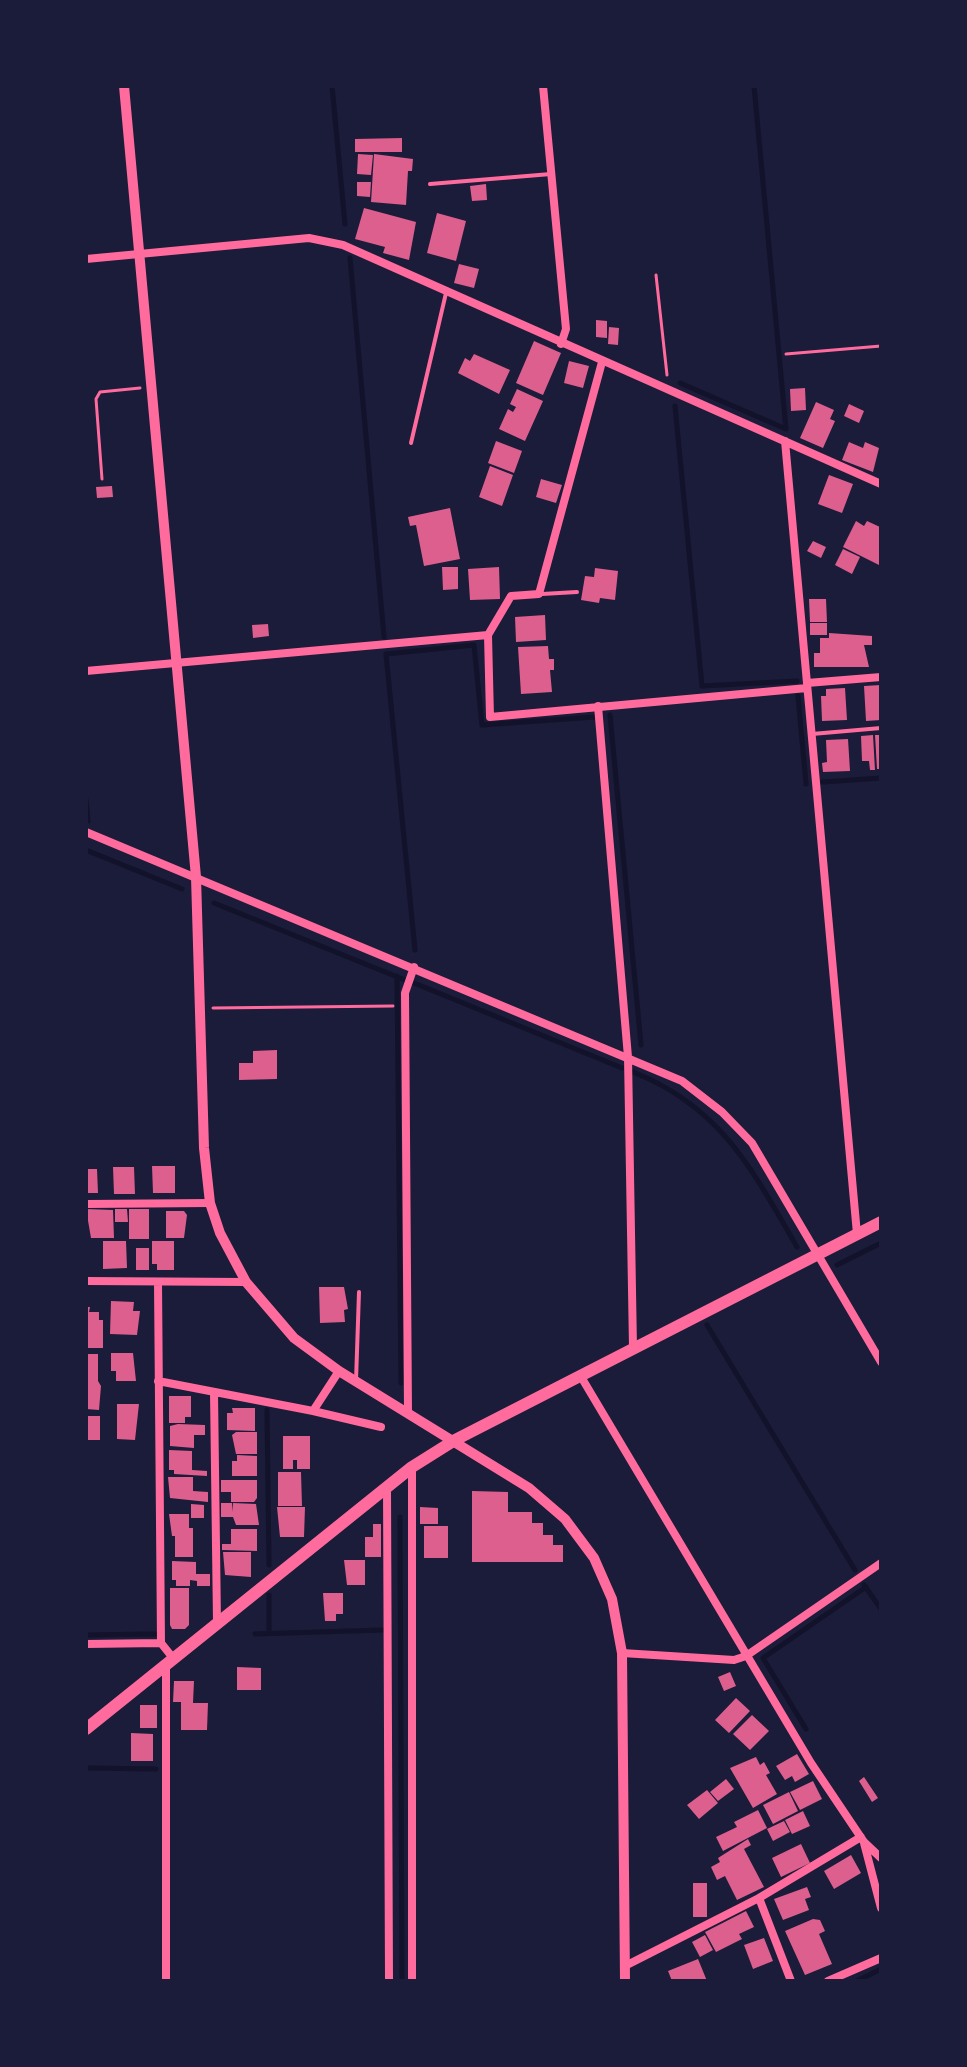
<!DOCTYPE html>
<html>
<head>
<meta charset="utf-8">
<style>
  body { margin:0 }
  #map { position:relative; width:967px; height:2067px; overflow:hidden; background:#1b1b3a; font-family:"Playfair Display",serif }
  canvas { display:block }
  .frame { position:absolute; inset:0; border:88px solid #1b1b3a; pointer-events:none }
</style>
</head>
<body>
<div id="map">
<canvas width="967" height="2067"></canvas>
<div class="frame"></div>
</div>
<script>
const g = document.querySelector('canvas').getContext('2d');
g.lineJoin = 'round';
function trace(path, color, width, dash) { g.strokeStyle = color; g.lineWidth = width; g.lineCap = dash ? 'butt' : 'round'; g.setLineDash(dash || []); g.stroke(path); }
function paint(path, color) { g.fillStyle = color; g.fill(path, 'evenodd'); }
const stream = new Path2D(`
  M332 86 345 224
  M350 258 384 637
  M680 383 786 429 754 86
  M675 406 702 686 797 681
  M798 696 806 784
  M610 715 641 1045
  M823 782 881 778
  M86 800 88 821
  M86 850 182 889
  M214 903 405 980
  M415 950 386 654 474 645 482 725 594 717
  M397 976 401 1383
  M414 983 622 1068
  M633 1072C721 1107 752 1169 797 1247
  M837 1265 881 1243
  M707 1325 855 1570
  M267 1410 269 1565
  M400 1517 402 1981
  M864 1585 881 1609
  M269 1595V1633
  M255 1634 382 1630
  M86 1635 155 1634
  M806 1729 763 1658 866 1587
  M86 1768 156 1769
  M857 1981 881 1969`);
const building = new Path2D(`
  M402 138V152H355V139Z
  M358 154 373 155 371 175 357 174Z
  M374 154 413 159 412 171H408L406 205 371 202Z
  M357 182H371L370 197 357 196Z
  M486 184 487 200 472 201 470 186Z
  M364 208 416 222 409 260 383 253 385 247 355 239Z
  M437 213 466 221 456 261 427 253Z
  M459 264 479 269 474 288 454 283Z
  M596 320 607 321V338L596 337Z
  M609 327 619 328 618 345 608 344Z
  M534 341 561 353 543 395 516 383Z
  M474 354 510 370 499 394 458 373 465 358 470 361Z
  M569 361 589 366 583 388 564 383Z
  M805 388 806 410 791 411 790 389Z
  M517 389 543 401 525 441 499 429 508 409 513 412 516 407 510 404Z
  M816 402 834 410 830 419 835 421 823 448 800 438Z
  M849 404 864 411 859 423 844 416Z
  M496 441 522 451 514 473 488 463Z
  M849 442 863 448 865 442 879 448 873 472 842 460Z
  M490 466 513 475 502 506 479 497Z
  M829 475 853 484 842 513 818 504Z
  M541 479 562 485 556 503 536 497Z
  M112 486 113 497 97 498 96 487Z
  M450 508 460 559 424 566 416 525 410 526 408 517Z
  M856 521 864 526 867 521 880 527 881 566 843 547Z
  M813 541 826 547 821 558 807 551Z
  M843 549 860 557 852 574 835 565Z
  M442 567H458V589L443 590Z
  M499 567 500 599 470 600 468 569Z
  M595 568 618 571 615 600 600 598 599 603 581 600 585 576 594 577Z
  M809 599H826L827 622H810Z
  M545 615 546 640 516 642 515 617Z
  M810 623H827V635H810Z
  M268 624 269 636 253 638 252 625Z
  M829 633 872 636V645H864L869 667H814V653H820V638H829Z
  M548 646 549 659H554V670H550L552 692 521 694 518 647Z
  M881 685V720L866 721 864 686Z
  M845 688 847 720 822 721 821 696H826V689Z
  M873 735 875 770H870L869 761H862L861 736Z
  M875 735H881V769H877Z
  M848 739 850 771 823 772 822 763 827 762 826 740Z
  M277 1050V1079L239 1080V1063H253V1051Z
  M152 1166H175V1193H153Z
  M113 1167H134L135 1194H114Z
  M86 1169H97L98 1193H86Z
  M86 1209 113 1210 114 1238H91Z
  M115 1209H127L128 1222H115Z
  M129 1209H149V1239H129Z
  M166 1211H184L187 1215 184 1238H166Z
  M103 1241H126L127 1268 103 1269Z
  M152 1241H174V1270H157V1264H152Z
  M136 1248H149V1270H136Z
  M319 1287H344L348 1309 344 1310 345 1322 320 1323Z
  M111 1301 134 1302 133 1311H140L137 1335 110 1334Z
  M86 1307H90L89 1312H99V1320H103V1348H86Z
  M111 1353H133L136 1381H116V1371H111Z
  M86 1354H98V1381L101 1386 99 1410 86 1409Z
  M169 1396H191V1417H185V1423H169Z
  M117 1404H139L135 1440 117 1439Z
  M232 1408H255V1431L227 1430V1413H233Z
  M86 1416H100V1440H86Z
  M178 1424 205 1425V1435H194V1448L170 1446V1426Z
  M236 1432H257V1454H236L232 1435Z
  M283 1436H310V1469H297V1460H293V1469H283Z
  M169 1450 192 1451V1470L207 1471V1476L174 1474V1470H169Z
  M237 1455 257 1456V1476H232V1461H237Z
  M278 1472H301L302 1506H278Z
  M168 1477H193V1491L208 1492V1502L170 1498Z
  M221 1480H257V1498L254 1502H231V1492H221Z
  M472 1491 508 1492V1512H532V1523H543V1535H553V1545H563V1562H472Z
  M221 1503H232V1512L233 1503 256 1504 259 1525H236L233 1517H221Z
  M191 1504 204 1505V1518H191Z
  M277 1507H305L304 1537H280Z
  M420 1507 438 1508V1524H420Z
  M169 1514H189V1528H193V1557H175V1536H172Z
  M373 1524H381V1557H365V1537H373Z
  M424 1526H448V1558H424Z
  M231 1529H257V1551L222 1550V1544H231Z
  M223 1552H251V1577L225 1575Z
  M344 1560H365V1585H347Z
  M172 1561 196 1562V1574H210V1586H197V1581L190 1580V1586H176V1580H172Z
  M170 1588H189V1625L185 1629H172L170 1625Z
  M323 1593H343V1614H336V1621H325Z
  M237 1667 261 1668V1690H237Z
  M730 1672 736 1686 724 1691 718 1677Z
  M174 1681H194L193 1703H208L207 1730H181V1702H173Z
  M736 1698 750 1711 729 1733 715 1720Z
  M140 1705H157V1728H140Z
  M752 1715 769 1731 750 1750 733 1734Z
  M131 1733 153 1734V1761H131Z
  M797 1754 809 1774 795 1782 792 1776 785 1780 776 1766Z
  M756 1757 760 1765 764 1762 770 1773 766 1775 777 1794 753 1808 730 1768Z
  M864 1777 878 1798 872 1802 859 1781Z
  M726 1779 734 1789 718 1801 710 1792Z
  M813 1781 822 1799 800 1810 790 1792Z
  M707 1790 718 1803 699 1819 687 1805Z
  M789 1792 798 1811 773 1824 763 1805Z
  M758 1810 767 1828 723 1851 716 1837 737 1827 734 1822Z
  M803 1811 810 1826 792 1834 785 1820Z
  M784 1821 790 1832 773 1841 767 1829Z
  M748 1839 751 1845 744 1849 764 1887 737 1900 725 1876 717 1880 711 1867 720 1862 718 1858Z
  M801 1844 810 1863 781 1877 772 1858Z
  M851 1855 861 1873 834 1889 824 1871Z
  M693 1883H707V1917H693Z
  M807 1887 811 1897 805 1899 809 1910 783 1920 774 1899Z
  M746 1911 754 1927 739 1934 742 1939 716 1952 705 1932Z
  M813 1919 820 1920 825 1931 819 1934 832 1964 805 1975 785 1931Z
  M705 1935 713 1950 700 1957 692 1942Z
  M764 1938 773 1961 753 1969 744 1945Z
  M698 1959 707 1981H672L668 1971Z`);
const path = new Path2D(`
  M656 275 667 375
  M786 354 881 346
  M102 479 96 399 100 392 140 388
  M213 1008 393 1006`);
const service = new Path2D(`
  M430 184 551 174
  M411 443 446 293
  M542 594 577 592
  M812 734 881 728
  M356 1381 359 1292`);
const minor = new Path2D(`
  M543 86 566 329 561 344
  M86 259 309 238 343 245 881 484
  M785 441 857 1234
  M488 635 511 596 539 594 602 362
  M86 671 488 635 490 717 807 688
  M807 683 881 677
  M598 706 628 1057 633 1348
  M86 832 682 1081 722 1112 752 1143 881 1362
  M86 1204 210 1203
  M86 1281 246 1282
  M158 1282 161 1643
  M580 1375 811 1763 864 1842 881 1858
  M158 1381 313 1411 339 1371
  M214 1392 217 1623
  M313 1411 381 1427
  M408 1412 405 993 414 967
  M412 1468V1981
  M387 1487 389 1981
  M86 1644 161 1643 173 1658
  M622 1653 734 1660 746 1656 881 1563
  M864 1843 881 1908
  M625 1966 759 1898
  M166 1981V1665
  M791 1981 759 1898 861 1837
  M828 1981 881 1958`);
const tertiary = new Path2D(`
  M124 86 196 877 204 1148 210 1203 220 1233 246 1282 294 1338 339 1371 529 1488 565 1519 594 1558 612 1599 622 1653 625 1981`);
const primary = new Path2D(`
  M86 1729 412 1467 455 1440 881 1222`);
trace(stream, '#12122b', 5);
paint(building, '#dd5f8e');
trace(path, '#ff6b9d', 3);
trace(service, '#ff6b9d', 4);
trace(minor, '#ff6b9d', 8);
trace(tertiary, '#ff6b9d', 10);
trace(primary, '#ff6b9d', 12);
</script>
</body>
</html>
